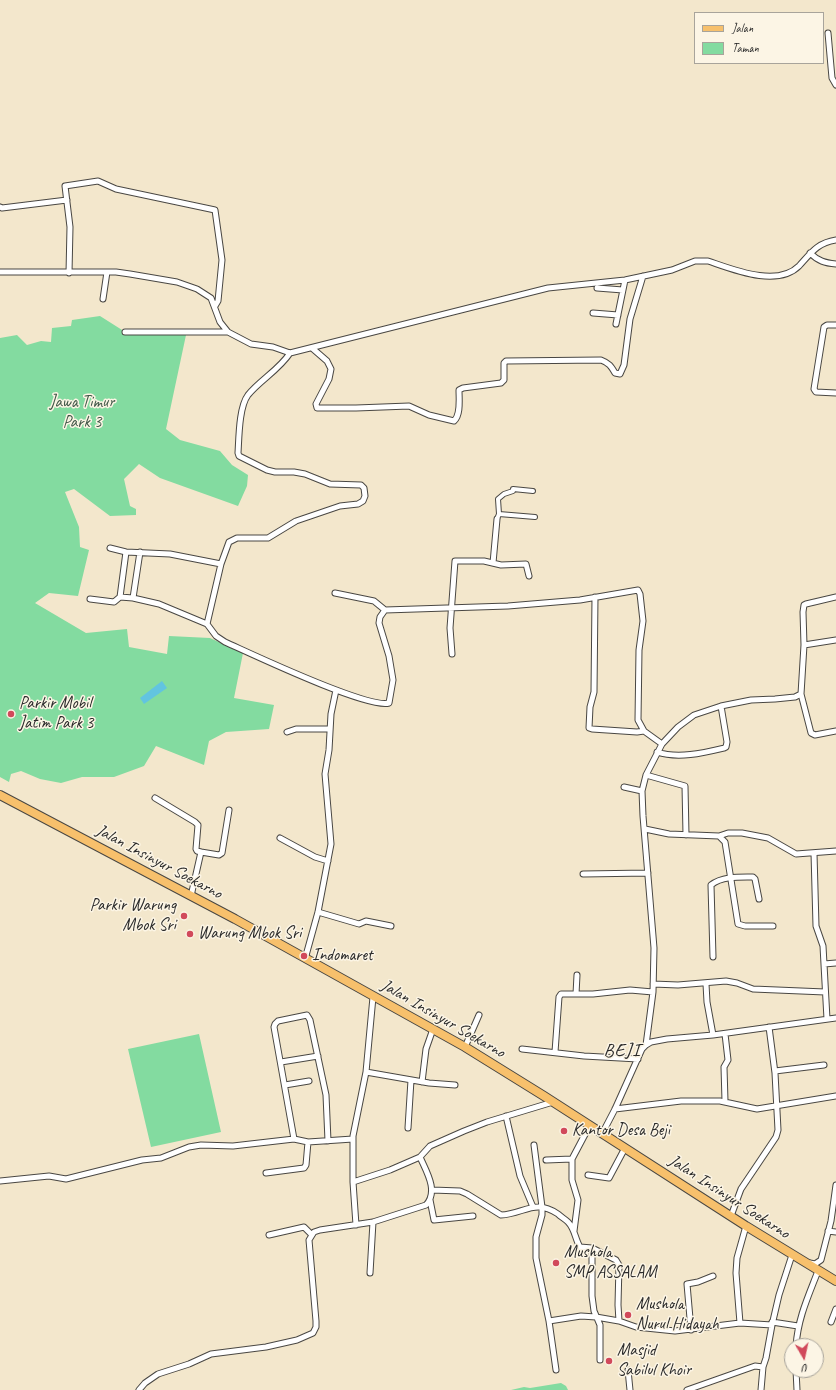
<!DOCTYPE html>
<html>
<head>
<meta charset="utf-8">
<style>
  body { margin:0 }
  #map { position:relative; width:836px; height:1390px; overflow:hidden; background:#f3e7cc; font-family:Caveat,sans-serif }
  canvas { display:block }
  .legend { position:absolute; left:694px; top:12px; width:130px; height:52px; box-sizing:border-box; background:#fcf5e5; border:1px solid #a8a49b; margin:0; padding:5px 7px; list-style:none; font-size:12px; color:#2b2b2b }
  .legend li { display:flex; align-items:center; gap:8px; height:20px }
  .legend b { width:20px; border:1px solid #a8a49b }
  .north { position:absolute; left:784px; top:1338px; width:40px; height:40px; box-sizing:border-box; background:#fcf5e5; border:1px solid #a8a49b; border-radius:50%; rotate:171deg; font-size:11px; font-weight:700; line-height:16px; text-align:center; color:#2b2b2b }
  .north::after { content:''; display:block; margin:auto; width:14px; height:18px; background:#d1495b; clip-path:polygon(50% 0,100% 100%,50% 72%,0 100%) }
</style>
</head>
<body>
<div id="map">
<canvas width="836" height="1390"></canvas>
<ul class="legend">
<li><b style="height:5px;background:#f7c06c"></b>Jalan</li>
<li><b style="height:11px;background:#83dba0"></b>Taman</li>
</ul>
<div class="north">U</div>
</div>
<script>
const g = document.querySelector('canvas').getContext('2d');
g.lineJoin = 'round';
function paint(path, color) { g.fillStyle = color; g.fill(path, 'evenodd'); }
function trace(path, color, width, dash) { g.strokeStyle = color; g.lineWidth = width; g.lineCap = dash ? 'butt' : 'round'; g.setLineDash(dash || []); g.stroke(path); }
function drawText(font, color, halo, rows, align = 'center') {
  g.font = font + ' Caveat,sans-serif'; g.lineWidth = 3; g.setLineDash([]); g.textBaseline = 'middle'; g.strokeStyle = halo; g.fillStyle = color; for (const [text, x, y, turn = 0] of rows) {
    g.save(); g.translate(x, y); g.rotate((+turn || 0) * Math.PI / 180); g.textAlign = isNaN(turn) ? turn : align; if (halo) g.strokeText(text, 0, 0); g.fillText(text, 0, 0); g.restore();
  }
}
const green = new Path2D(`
  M100 316 130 335H186L166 429 180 440 220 451 232 465 248 475 247 486 238 506 160 478 139 464 124 479 130 506 136 509V515L110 516 74 489 65 492 79 527 80 547 89 550 78 596 49 593 35 603 86 633 127 629 129 647 167 654 169 636 210 638 243 653 234 698 274 705 269 729 226 732 209 741 204 765 156 746 144 766 114 777H82L61 783 40 779 21 771 11 774 9 782 0 777V338L17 335 27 345 41 341 51 342 52 328 71 326 72 320Z
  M199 1034 221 1132 151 1147 128 1049Z
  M561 1383 566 1386 568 1390H511L524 1387 530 1388Z`);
const water = new Path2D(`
  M162 681 167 688 144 704 140 698Z`);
const pedestrian = new Path2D(`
  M499 514 535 517
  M497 519 499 514 498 499 504 494 513 491V489L533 491`);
const minor = new Path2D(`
  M828 33 832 78 836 85
  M0 207 2 208 67 200
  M810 253C818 261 825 263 836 264
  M0 272H116L130 274 177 282 197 289 211 298 220 322 228 332 251 344 273 347 290 353 548 288 625 280 672 270 695 261H708C732 269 777 288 799 266 811 253 817 243 836 240
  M69 273 70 227 65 186 98 181 116 189 215 210 222 260 218 301 215 306
  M597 288 623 290
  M103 299 107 272
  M593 313 618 315
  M616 324 625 280
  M836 325H827L824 327 814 389 816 392 836 393
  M125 332H228
  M312 348 327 361 331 369 329 379 316 404 317 408H356L409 406 429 415 454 421C461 415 459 399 459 390L463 388 501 383 504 380V363L506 361 601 360C609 363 611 366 615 373L620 374 624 365 630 319 643 276
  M110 548 126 552 170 554 221 564
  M493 563 497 519
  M335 593 374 601 385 610
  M120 597 126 552
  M595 597 594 692 590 707 589 728 592 729 637 732 644 731
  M133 598 140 552
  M90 599 114 602 120 597 133 598 159 604 207 624 216 636 225 642C252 654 367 709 389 703L393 680 389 656 379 623 380 617 385 610 508 606 580 600 638 590 640 594 643 621 639 650 638 720 644 731 662 744
  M207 624 221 564 229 542 237 538H268L296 521 340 506 358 504 363 501 365 496 364 488 361 485 330 484 305 474 294 472H275L267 470 239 456 238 453C239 437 239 407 248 395 260 380 279 370 290 353
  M804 645 836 640
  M452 654 450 628 455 561H484L501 565 526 564 529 576
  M801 694 811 733 815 735 836 731
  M287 732 296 729H330
  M657 752C678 759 703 753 724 748L726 747 727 742 721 706
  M646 775 685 786 686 835
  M624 787 642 791
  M155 798 195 822 198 825 196 849 197 851 201 852 191 896
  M645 829 669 834 719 836 725 842 738 924 745 926H773
  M719 836 728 833H742L768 838 796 854 836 851
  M280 838 315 857 328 861
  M201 852 219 855 222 853 229 810
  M814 853 816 926 823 946 827 1019
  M583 874 648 873
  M318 912 359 924 366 921 391 926
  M713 957 711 885C722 876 740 877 753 877L755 879 759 899
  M305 959 318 912 331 844 325 774 329 750 331 714 336 690
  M824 964 836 963
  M653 984 678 985 726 981 737 983 753 989 825 992
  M706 984 707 1002 713 1035
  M576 994 577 975
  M646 1045 653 992 654 948 643 816 642 791 646 775 662 744 678 727 694 715 721 706 751 700 775 699 795 697 801 694 804 645 803 612 804 605 806 604 836 597
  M465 1047 479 1015
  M522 1049 584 1056 638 1059
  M555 1052 559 997 561 994H593L630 990 653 992
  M281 1062 318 1056
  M775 1071 824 1065
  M366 1072 429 1083 455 1085
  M422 1082 426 1049 433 1029
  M285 1085 309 1081
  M725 1101 724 1067 728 1060 725 1034
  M615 1109 681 1101H720L757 1109 836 1096
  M506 1116 520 1176 533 1207
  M408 1128 411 1080
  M602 1134 615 1109 642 1049 646 1045 651 1042 667 1039 713 1035 836 1018
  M294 1139 274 1027 275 1024 278 1021 307 1015 310 1020 326 1095 328 1141
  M534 1145 542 1207V1215L536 1237V1258L549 1321 556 1370
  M546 1160 572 1159
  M266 1173 304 1168 306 1165 308 1142
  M588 1175 609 1178 625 1148
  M0 1181 49 1176 66 1179 142 1160 161 1158 189 1147 201 1145 233 1146 294 1139 308 1142 353 1139
  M353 1182V1136L366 1072 373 997
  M432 1190 460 1191 467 1194 501 1215C524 1214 535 1198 558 1214 561 1217 565 1219 568 1222 575 1229 575 1239 580 1247L592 1248 616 1260 619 1265 618 1305 619 1321
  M430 1200 434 1220 473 1216
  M731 1216 741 1189 776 1137 778 1130 775 1073 769 1027
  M356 1225 353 1182 390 1170 420 1157 430 1146 464 1131 487 1122 553 1102
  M574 1231 578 1200 572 1180V1159L590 1125
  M828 1231 836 1232
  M269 1235 304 1227 312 1235
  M592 1248V1296L594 1311 600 1325V1360
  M810 1263 815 1264 821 1260 831 1221 836 1185
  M370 1273 373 1222
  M549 1321 581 1316 596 1317 619 1321 636 1327 675 1331 740 1323 772 1325
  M772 1322 798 1326
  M831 1322 836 1309
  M740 1323 736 1273 737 1258 746 1226
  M691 1330 687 1284 698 1282 713 1276
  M796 1346C798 1318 808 1297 818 1271
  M628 1370 630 1390
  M796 1370 797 1390
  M139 1390 145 1383 158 1374 189 1364 211 1354 266 1347 297 1340 313 1333 316 1327V1321L309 1240 314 1232 320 1230 373 1222 426 1205C439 1191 426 1171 420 1157
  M687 1390 755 1366 763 1367
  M761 1390 763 1367 766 1358 772 1325 779 1295 792 1255`);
const primary = new Path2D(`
  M0 795 235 919 465 1047 544 1096 746 1226 836 1281`);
const markers = [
  [11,714,4,"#d1495b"],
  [184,916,4,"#d1495b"],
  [190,934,4,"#d1495b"],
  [304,956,4,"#d1495b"],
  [564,1131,4,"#d1495b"],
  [556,1263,4,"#d1495b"],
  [628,1315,4,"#d1495b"],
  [609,1361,4,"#d1495b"]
];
const parkNames = [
  ["Jawa Timur",82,403],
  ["Park 3",82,423]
];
const poiNames = [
  ["Parkir Mobil",19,704],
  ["Jatim Park 3",19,724],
  ["Parkir Warung",176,906,"right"],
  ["Mbok Sri",176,926,"right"],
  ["Warung Mbok Sri",198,934],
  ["Indomaret",312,956],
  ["Kantor Desa Beji",572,1131],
  ["Mushola",564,1253],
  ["SMP ASSALAM",564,1273],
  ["Mushola",636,1305],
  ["Nurul Hidayah",636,1325],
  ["Masjid",617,1351],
  ["Sabilul Khoir",617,1371]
];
const streetNames = [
  ["Jalan Insinyur Soekarno",159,862,28],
  ["Jalan Insinyur Soekarno",443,1019,30],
  ["Jalan Insinyur Soekarno",729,1197,33]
];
const quarterNames = [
  ["BEJI",622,1051]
];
paint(green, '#83dba0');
paint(water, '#62c4e0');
trace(pedestrian, '#494743', 6);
trace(minor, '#494743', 7);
trace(primary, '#494743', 10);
trace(pedestrian, '#fff', 4);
trace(minor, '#fff', 5);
trace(primary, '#f7c06c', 8);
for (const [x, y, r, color] of markers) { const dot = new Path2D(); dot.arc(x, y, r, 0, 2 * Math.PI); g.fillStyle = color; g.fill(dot); trace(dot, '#fcf5e5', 1.5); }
drawText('17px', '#415748', '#fcf5e5', parkNames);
drawText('17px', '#2b2b2b', '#fcf5e5', poiNames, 'left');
drawText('17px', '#2b2b2b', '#fcf5e5', streetNames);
g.letterSpacing = '1px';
drawText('19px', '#2b2b2b', '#fcf5e5', quarterNames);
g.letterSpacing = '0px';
</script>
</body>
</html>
